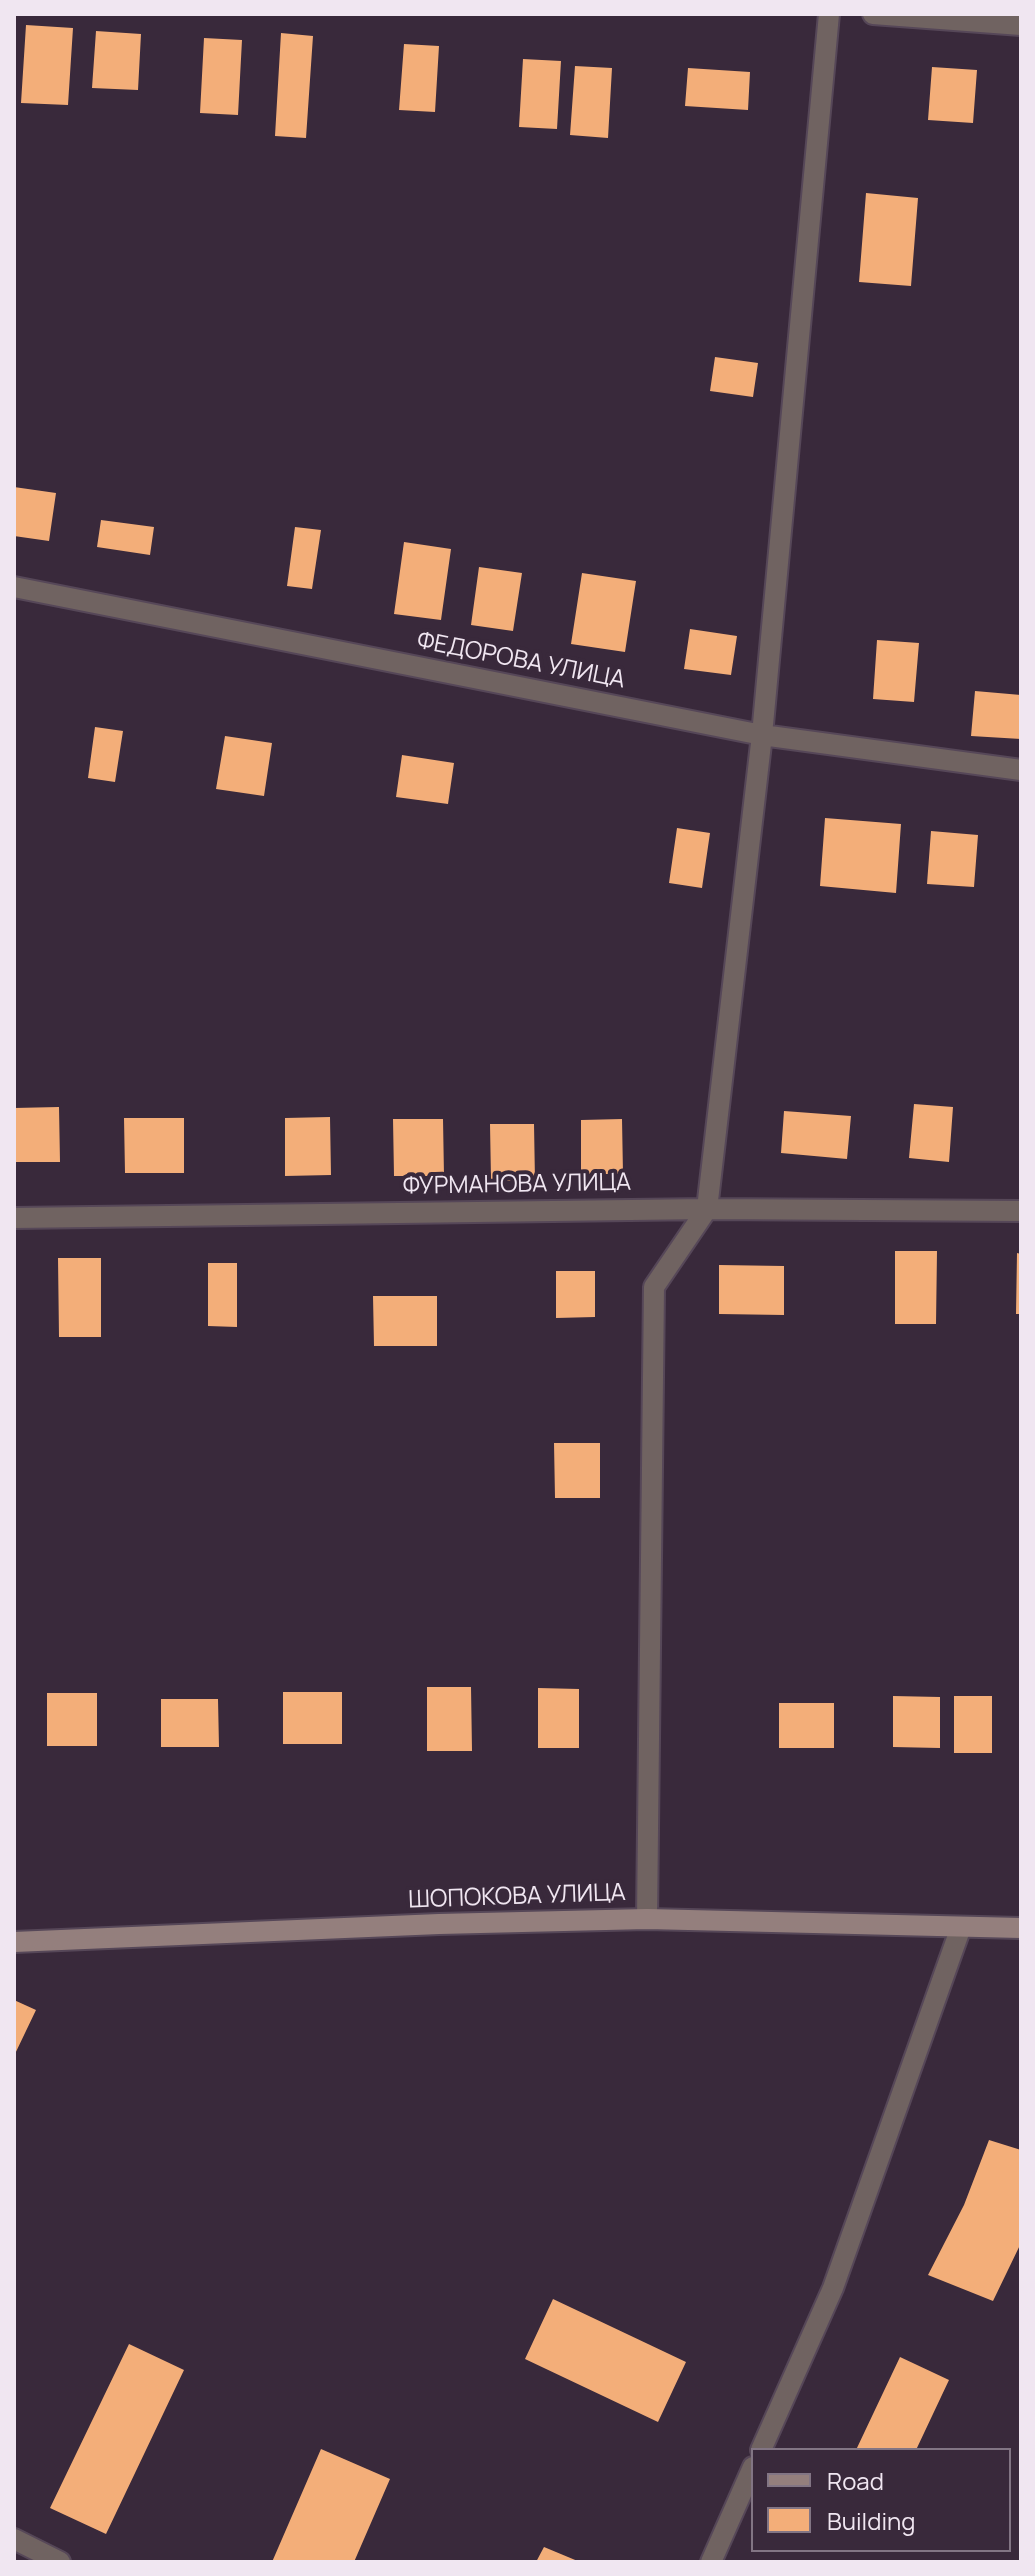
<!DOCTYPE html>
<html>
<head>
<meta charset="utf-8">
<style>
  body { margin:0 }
  #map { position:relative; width:1035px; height:2576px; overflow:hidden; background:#39293b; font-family:Manrope,sans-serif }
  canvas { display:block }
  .frame { position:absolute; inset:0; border:16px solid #f0e6f1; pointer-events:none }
  .legend { position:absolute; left:751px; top:2448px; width:260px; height:104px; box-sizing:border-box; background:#39293b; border:2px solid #827584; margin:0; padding:10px 14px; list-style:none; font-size:24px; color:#f0e6f1 }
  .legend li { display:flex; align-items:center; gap:16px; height:40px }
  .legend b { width:40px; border:2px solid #827584 }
</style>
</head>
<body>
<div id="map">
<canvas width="1035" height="2576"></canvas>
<div class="frame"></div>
<ul class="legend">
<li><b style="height:10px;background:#947f7d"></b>Road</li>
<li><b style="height:22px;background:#f3ae79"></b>Building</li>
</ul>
</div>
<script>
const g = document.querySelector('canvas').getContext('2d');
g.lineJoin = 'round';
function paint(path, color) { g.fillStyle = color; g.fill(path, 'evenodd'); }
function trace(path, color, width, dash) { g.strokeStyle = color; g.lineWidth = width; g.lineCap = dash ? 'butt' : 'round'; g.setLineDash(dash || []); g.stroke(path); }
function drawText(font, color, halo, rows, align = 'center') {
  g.font = font + ' Manrope,sans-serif'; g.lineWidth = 8; g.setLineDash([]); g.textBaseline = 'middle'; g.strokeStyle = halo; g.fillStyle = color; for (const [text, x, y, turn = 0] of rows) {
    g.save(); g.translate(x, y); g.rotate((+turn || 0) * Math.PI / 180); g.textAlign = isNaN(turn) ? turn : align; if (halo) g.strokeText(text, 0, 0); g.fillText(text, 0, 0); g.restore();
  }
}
const building = new Path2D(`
  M26 25 73 28 68 105 21 103Z
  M96 31 141 34 138 90 92 88Z
  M281 33 313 36 306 138 275 136Z
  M204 38 242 40 238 115 200 113Z
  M404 44 439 46 435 112 399 110Z
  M523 59 561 61 557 129 519 127Z
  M575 66 612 68 608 138 570 135Z
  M932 67 977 70 973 123 928 120Z
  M688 68 750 72 748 110 685 106Z
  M866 193 918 198 911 286 859 282Z
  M715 357 758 363 753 397 710 391Z
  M14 487 56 493 49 541 14 536Z
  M101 520 154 527 150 555 97 547Z
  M295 527 321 530 312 589 287 586Z
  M404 542 451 549 441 620 394 614Z
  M479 567 522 573 513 631 471 625Z
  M582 573 636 581 625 652 571 644Z
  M690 629 737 636 731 675 684 669Z
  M877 640 919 643 914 702 873 699Z
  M975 691 1021 695V739L971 736Z
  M95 727 123 731 115 782 88 778Z
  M225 736 272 743 264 796 216 789Z
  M402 755 454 763 448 804 396 797Z
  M825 818 901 824 896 893 820 886Z
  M677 828 710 833 702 888 669 883Z
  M931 831 978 835 974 887 927 884Z
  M914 1104 953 1107 949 1162 909 1158Z
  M59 1107 60 1162H14V1108Z
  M784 1111 851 1116 847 1159 781 1153Z
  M330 1117 331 1175 285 1176V1118Z
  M124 1118H184V1173H125Z
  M393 1119H443L444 1176H394Z
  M622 1119 623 1174H581V1120Z
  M490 1124H534L535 1181 491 1180Z
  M895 1251H937L936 1324H895Z
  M1017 1253 1021 1254V1314H1016Z
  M58 1258H101V1337H59Z
  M208 1263H237V1327L208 1326Z
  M719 1265 784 1266V1315L719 1314Z
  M556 1271H595V1317L556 1318Z
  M373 1296H437V1346H374Z
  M554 1443H600V1498H555Z
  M427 1687H471L472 1751H427Z
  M538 1688 579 1689V1748H538Z
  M283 1692H342V1744H283Z
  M47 1693H97V1746H47Z
  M893 1696 940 1697V1748L893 1747Z
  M954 1696H992V1753H954Z
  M161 1699H218L219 1747H161Z
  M779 1703H834V1748H779Z
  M14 2000 36 2010 14 2056Z
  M989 2140 1021 2150V2243L993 2301 928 2275 964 2205Z
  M553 2299 686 2362 658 2422 525 2359Z
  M129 2344 184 2370 106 2534 50 2508Z
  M900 2357 949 2380 916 2450H856Z
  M321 2449 390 2479 354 2562H272Z
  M544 2547 580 2562H536Z`);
const street = new Path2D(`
  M873 14 1021 25
  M14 587 762 735 1021 770
  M14 1218 707 1209 1021 1211
  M647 1919 654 1287 707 1209 762 735 829 14
  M761 2450 833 2288 961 1927
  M14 2539 60 2562
  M711 2562 753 2467`);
const secondary = new Path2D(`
  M14 1942 439 1924 647 1919 1021 1928`);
const streetNames = [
  ["ФЕДОРОВА УЛИЦА",521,661,11],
  ["ФУРМАНОВА УЛИЦА",517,1185,-1],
  ["ШОПОКОВА УЛИЦА",517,1897,-2]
];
paint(building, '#f3ae79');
trace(street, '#564758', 24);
trace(secondary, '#564758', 24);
trace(street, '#706361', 20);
trace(secondary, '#947f7d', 20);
drawText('24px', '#f0e6f1', '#39293b', streetNames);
</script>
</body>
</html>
